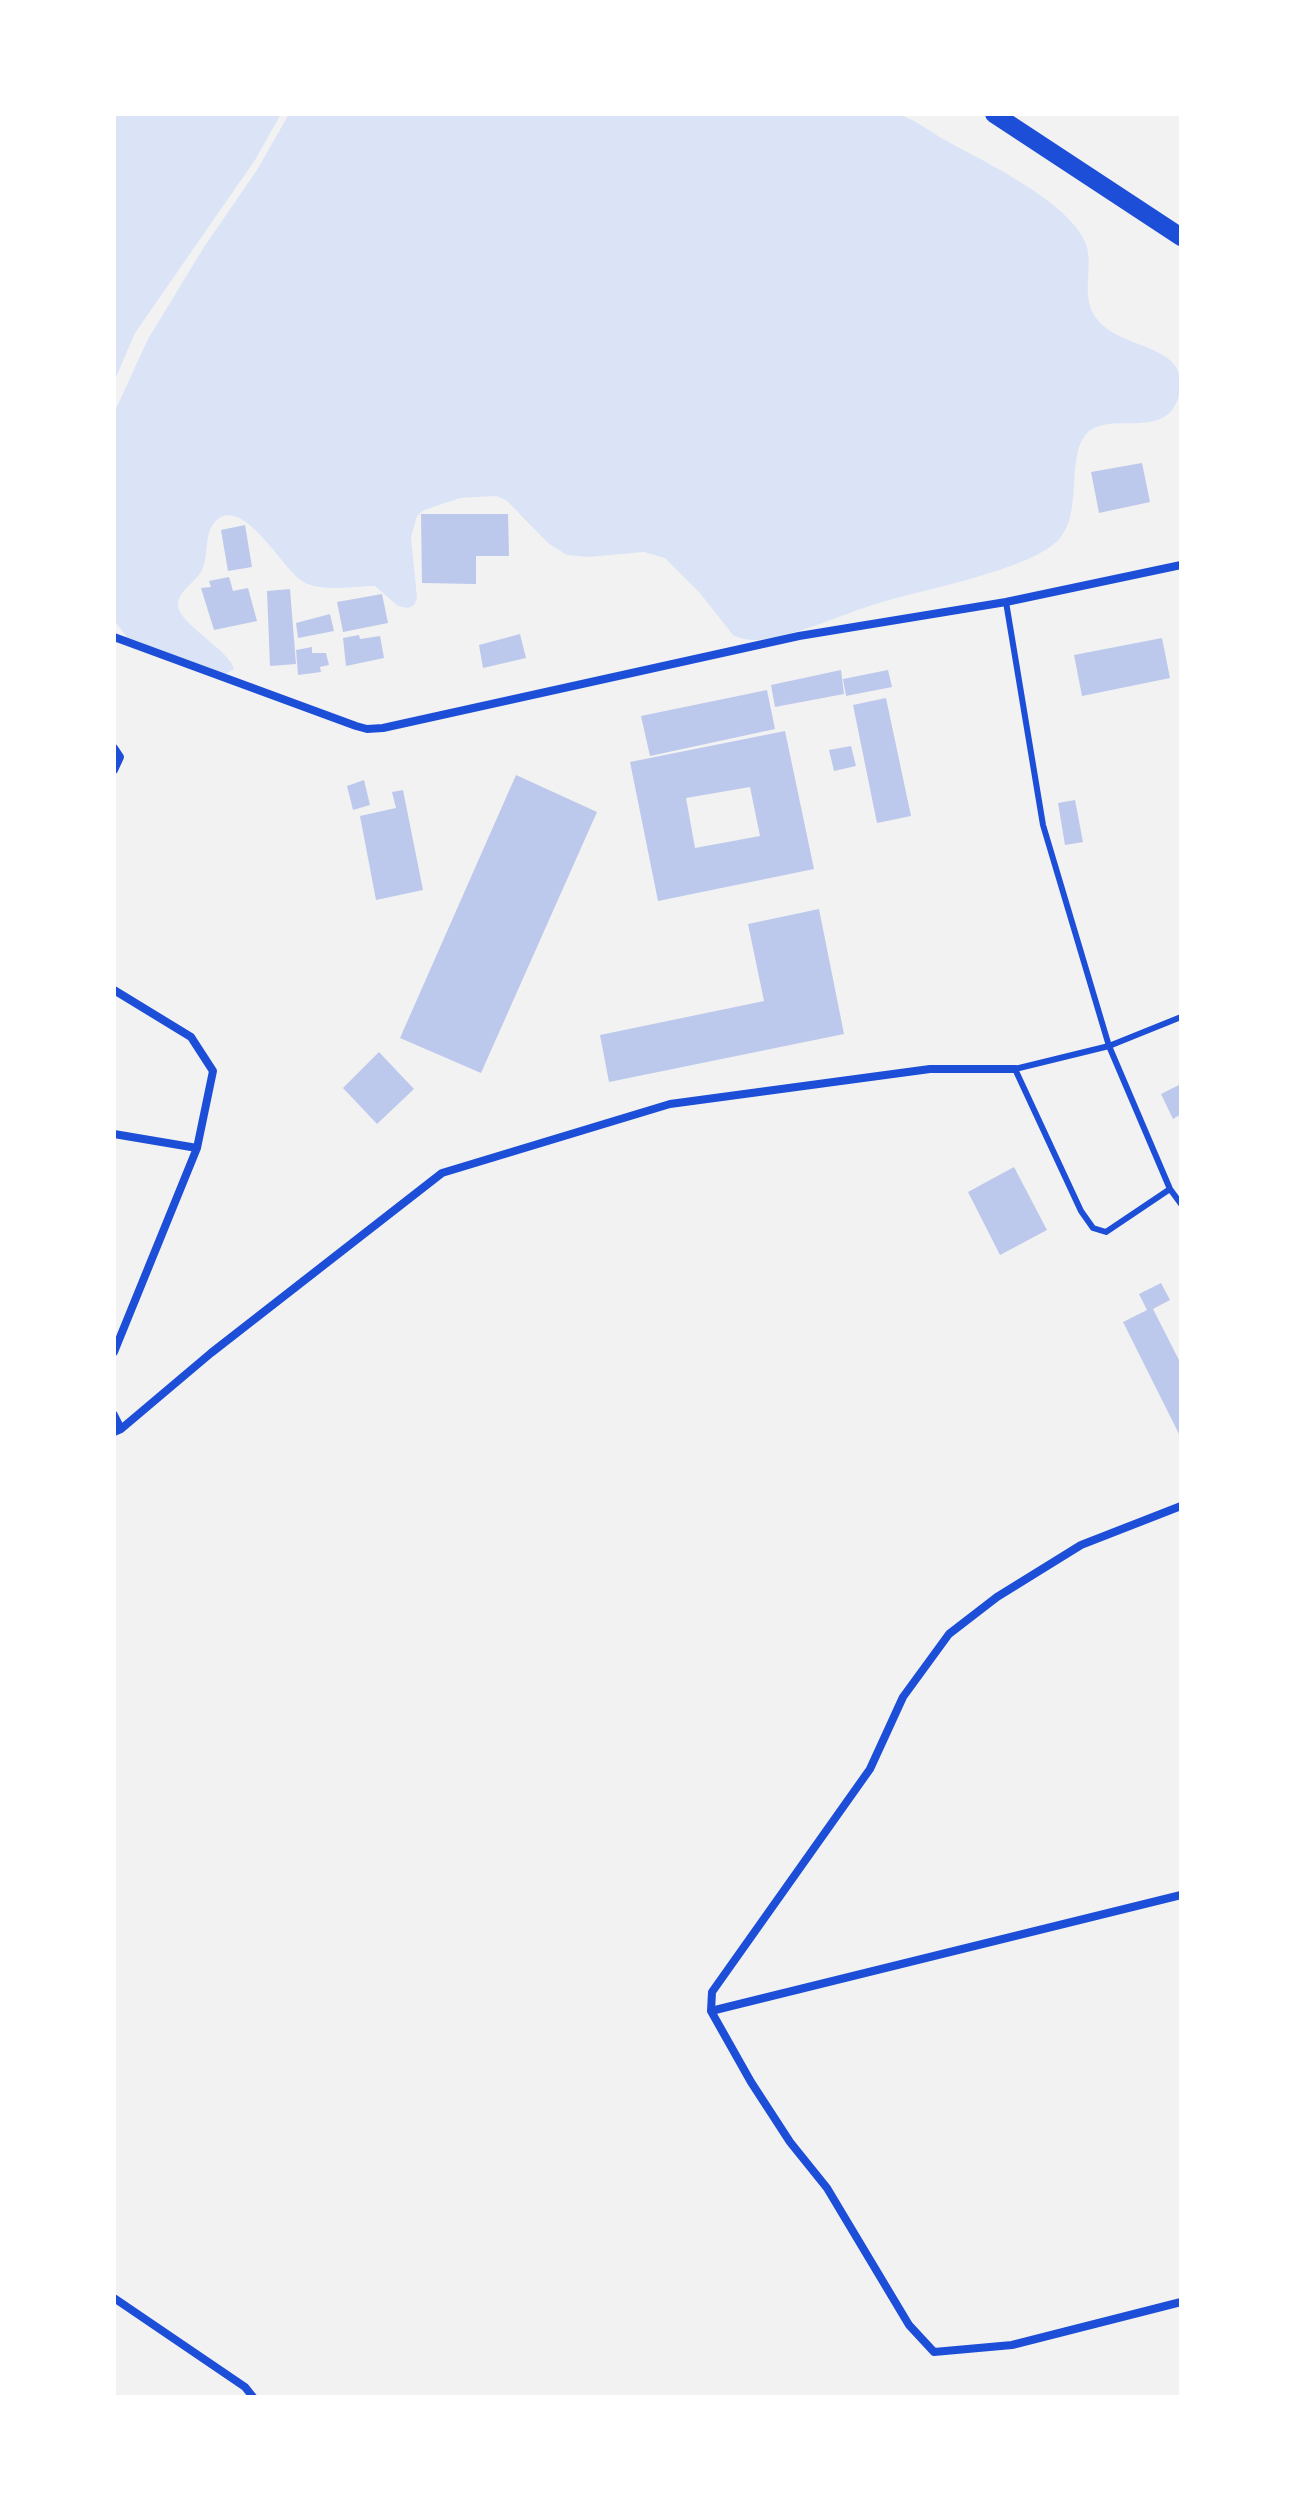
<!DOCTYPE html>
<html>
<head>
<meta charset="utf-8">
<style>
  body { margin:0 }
  #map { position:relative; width:1295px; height:2511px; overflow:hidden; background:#f2f2f2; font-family:Lora,serif }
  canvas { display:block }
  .frame { position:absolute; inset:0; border:116px solid #fff; pointer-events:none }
</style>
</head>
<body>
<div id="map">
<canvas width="1295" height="2511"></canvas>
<div class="frame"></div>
</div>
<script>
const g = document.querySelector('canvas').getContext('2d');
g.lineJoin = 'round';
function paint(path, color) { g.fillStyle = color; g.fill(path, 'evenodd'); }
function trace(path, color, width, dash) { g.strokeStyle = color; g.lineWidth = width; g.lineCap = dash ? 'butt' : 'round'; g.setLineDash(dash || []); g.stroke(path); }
const green = new Path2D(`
  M114 114H281L255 160 135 333 114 382Z
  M289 114C429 114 569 114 709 114 752 114 795 114 838 114 857 114 877 112 895 114 911 116 930 132 945 140 983 161 1070 202 1086 244 1094 266 1081 292 1094 315 1117 353 1192 340 1179 395 1166 445 1105 406 1084 437 1067 462 1082 512 1060 538 1035 569 921 590 879 603 842 614 795 637 756 640 747 640 741 639 733 635L699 592 665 558 644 552 588 557 567 555 549 544 506 500 496 496 460 498 424 510 417 516 411 537 417 598 414 605 408 608 398 606 375 586C353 586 321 593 302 581 282 569 241 491 214 523 204 535 209 556 202 570 196 582 178 591 178 605 178 624 230 650 234 669L225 674 131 643 114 620V413L148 339 204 247 257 170Z`);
const building = new Path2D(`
  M1142 463 1150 502 1099 513 1091 472Z
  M421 514H508L509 556H476V584L422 583Z
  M245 525 252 567 228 571 221 530Z
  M229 577 233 591 248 588 257 621 214 630 201 588 211 587 209 581Z
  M290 589 296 664 270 666 267 591Z
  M382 594 388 623 343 632 337 602Z
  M330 614 334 631 298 638 296 623Z
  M520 634 526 658 483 668 479 645Z
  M359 635 360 639 380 636 384 658 346 666 343 638Z
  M1162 638 1170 678 1082 696 1074 655Z
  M312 647V653H326L329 665 320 667 321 672 298 675 296 650Z
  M841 670 844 694 775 707 771 685Z
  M888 670 892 687 846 696 843 679Z
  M767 690 775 729 650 756 641 716Z
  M886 698 911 816 877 823 853 705Z
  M785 731 814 869 658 901 630 762ZM750 787 760 836 695 848 686 798Z
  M851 746 856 766 834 771 829 750Z
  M516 775 597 812 481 1073 400 1038Z
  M364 780 370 805 353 810 347 786Z
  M403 790 423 890 376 900 360 816 396 808 392 792Z
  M1075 800 1083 842 1065 845 1058 803Z
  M819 909 844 1034 609 1082 600 1035 764 1001 748 924Z
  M379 1052 414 1089 377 1124 343 1088Z
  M1181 1084V1114L1173 1119 1161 1094Z
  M1014 1167 1047 1230 1000 1255 968 1192Z
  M1161 1283 1170 1300 1153 1309 1181 1364V1438L1123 1322 1147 1310 1139 1294Z`);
const service = new Path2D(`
  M1006 602 1043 825 1109 1046 1170 1189 1181 1204
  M1170 1189 1106 1232 1093 1228 1081 1211 1015 1069 1109 1046 1181 1017`);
const minor = new Path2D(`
  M114 637 356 726 367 729 383 728 799 636 1006 602 1181 565
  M114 748 120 757 114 770
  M114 990 191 1037 213 1071 197 1148 114 1352
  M114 1134 197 1148
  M114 1415 121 1429 114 1432
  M121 1429 211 1353 442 1173 670 1104 930 1069H1015
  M1181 1506 1081 1545 997 1597 949 1634 903 1697 870 1769 712 1992 711 2011 751 2082 790 2142 827 2188 909 2325 934 2352 1012 2345 1181 2302
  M711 2011 1181 1895
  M114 2298 245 2387 253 2397`);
const primary = new Path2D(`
  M994 114 1181 237`);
paint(green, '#dbe4f7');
paint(building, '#bdc9ec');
trace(service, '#1d4ed8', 6);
trace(minor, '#1d4ed8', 8);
trace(primary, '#1d4ed8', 18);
</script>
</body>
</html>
